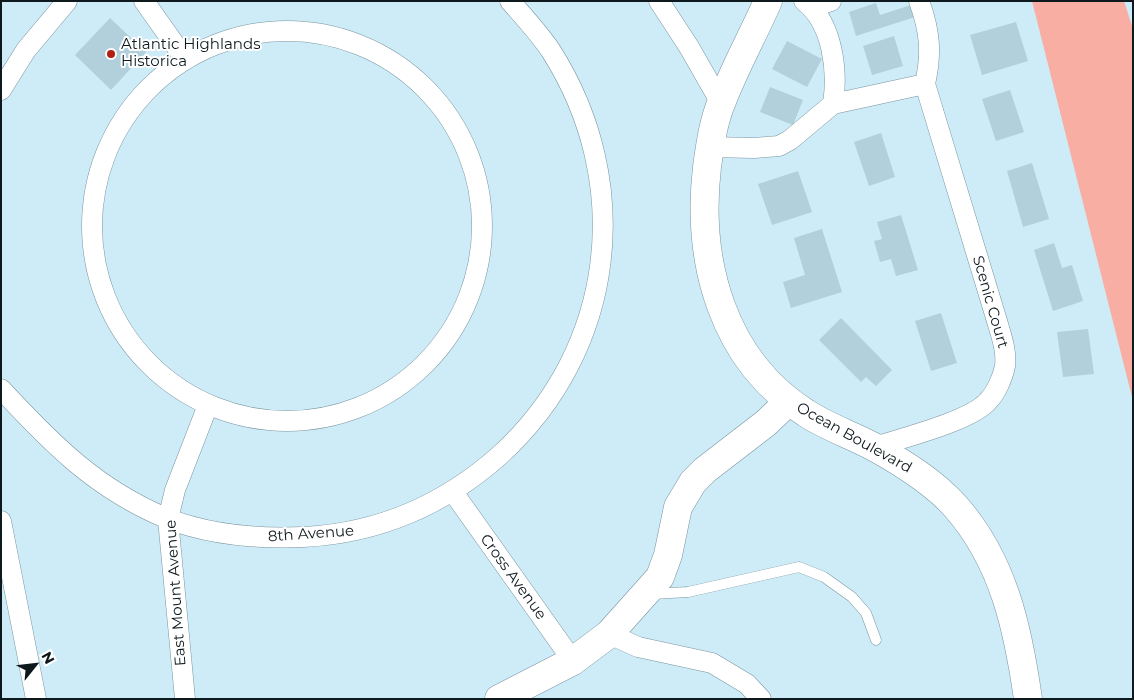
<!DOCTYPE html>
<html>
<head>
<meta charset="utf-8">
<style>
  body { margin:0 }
  #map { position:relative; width:1134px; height:700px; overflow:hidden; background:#ceecf8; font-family:Montserrat,sans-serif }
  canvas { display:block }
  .frame { position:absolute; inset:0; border:2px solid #0e191d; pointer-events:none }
  .north { position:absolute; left:10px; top:640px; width:50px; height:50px; -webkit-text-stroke:4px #fff; paint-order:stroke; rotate:61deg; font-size:14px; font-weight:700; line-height:20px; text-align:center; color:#0e191d }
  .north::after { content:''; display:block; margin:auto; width:18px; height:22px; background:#0e191d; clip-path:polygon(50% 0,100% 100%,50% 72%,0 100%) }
</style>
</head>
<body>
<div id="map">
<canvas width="1134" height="700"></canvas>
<div class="frame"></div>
<div class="north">N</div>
</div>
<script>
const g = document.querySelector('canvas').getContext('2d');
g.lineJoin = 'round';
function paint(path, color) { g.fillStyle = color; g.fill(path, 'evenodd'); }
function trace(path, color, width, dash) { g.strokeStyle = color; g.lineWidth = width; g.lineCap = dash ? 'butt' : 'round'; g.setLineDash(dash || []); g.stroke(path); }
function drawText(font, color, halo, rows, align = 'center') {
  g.font = font + ' Montserrat,sans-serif'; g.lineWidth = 4; g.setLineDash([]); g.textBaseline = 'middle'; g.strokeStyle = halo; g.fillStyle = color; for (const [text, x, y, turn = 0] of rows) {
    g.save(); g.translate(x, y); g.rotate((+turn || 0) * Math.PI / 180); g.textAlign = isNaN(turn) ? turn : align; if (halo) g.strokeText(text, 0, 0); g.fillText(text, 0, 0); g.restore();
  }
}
const green = new Path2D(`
  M1032 1H1124L1133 29V401Z`);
const building = new Path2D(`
  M876 3 880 15 911 5 915 17 856 36 849 12Z
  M110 18 146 52 111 90 75 55Z
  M1016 22 1028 61 982 75 970 35Z
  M894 36 903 66 872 75 863 46Z
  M787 41 822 59 807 87 772 69Z
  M770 87 803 100 793 125 760 112Z
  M1010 90 1024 132 996 141 982 99Z
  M881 133 895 177 869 186 854 142Z
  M1032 163 1049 219 1023 227 1007 171Z
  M798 171 812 212 772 225 758 184Z
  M901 215 918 270 896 276 891 259 880 262 874 241 882 239 877 222Z
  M822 229 842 292 791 308 783 282 805 275 794 238Z
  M1054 243 1062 268 1072 265 1083 301 1053 311 1034 250Z
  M941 313 957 363 931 371 915 321Z
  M841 318 892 370 876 386 866 377 861 382 819 340Z
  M1088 329 1094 374 1063 377 1057 332Z`);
const lane = new Path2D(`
  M652 594 688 592 799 567 824 577 852 597 866 613 876 640`);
const street = new Path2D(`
  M144 1 185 59
  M659 1 689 47 721 103
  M804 1C833 23 838 71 833 104
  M919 1C930 31 932 53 925 84
  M813 7 831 1
  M92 226a195 195 0 1 1 390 0a195 195 0 1 1-390 0Z
  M1 90 26 50 67 1
  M710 147 754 148 779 146 790 140 833 104 925 84
  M1 389C51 443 96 489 166 518 209 535 258 539 304 537 379 533 444 505 500 455 616 349 635 183 551 51 539 33 524 17 510 1
  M875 447C902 438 971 421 988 401 996 393 1003 377 1005 366 1007 351 1001 335 997 321L925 84
  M453 492 573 661
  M1 521 36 699
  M609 634 638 647 712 663 747 684 761 699
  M185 699 168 519 175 490 208 405`);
const secondary = new Path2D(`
  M768 1C753 35 735 67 722 101 713 122 710 146 707 167 696 261 722 360 806 413 827 427 852 435 874 447 903 463 934 482 956 507 1004 562 1018 629 1028 699
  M499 699 573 661 609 634 660 577 668 555 678 507 693 482 705 470 766 423 789 401`);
const markers = [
  [111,54,5,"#b02113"]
];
const poiNames = [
  ["Atlantic Highlands",121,45],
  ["Historica",121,62]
];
const streetNames = [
  ["Scenic Court",990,302,74],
  ["Ocean Boulevard",854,438,29],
  ["8th Avenue",311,534,-4],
  ["Cross Avenue",513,577,54],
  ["East Mount Avenue",176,593,-94]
];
paint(green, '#f8aea2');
paint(building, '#b2d0db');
trace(lane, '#78949f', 11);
trace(street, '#78949f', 21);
trace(secondary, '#78949f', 29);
trace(lane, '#fff', 10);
trace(street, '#fff', 20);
trace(secondary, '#fff', 28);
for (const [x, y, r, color] of markers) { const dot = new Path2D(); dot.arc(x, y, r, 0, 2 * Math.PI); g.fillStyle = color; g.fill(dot); trace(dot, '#fff', 2); }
drawText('15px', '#0e191d', '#fff', poiNames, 'left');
drawText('15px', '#0e191d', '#fff', streetNames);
</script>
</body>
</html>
